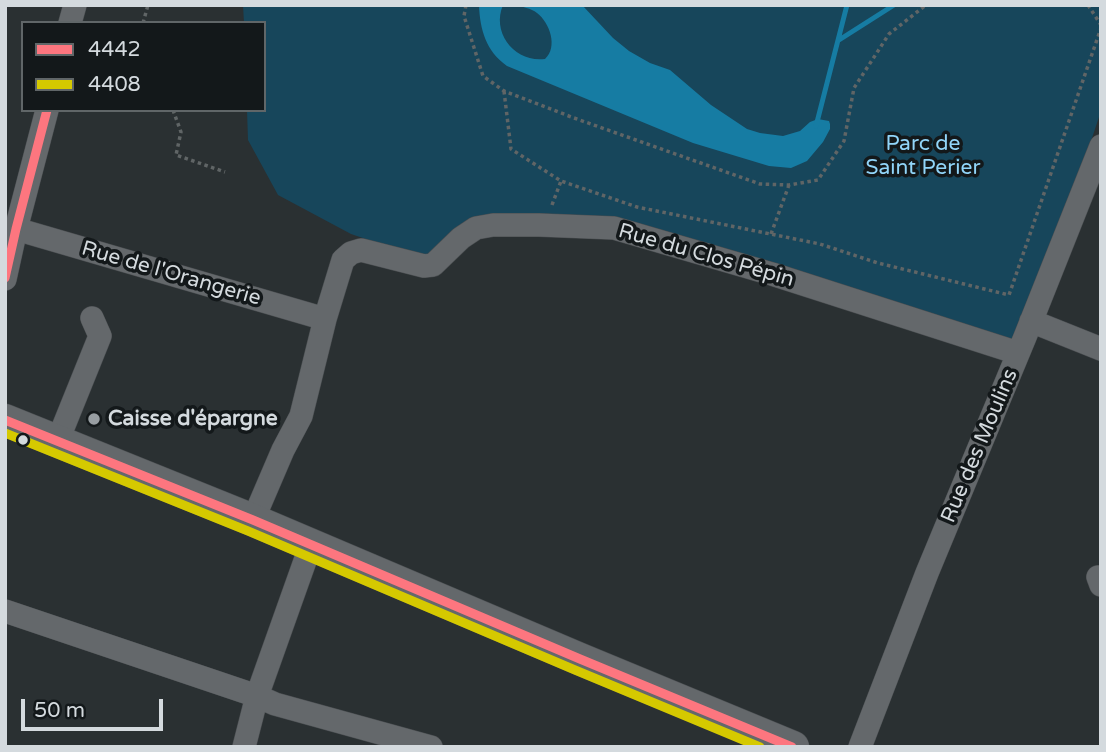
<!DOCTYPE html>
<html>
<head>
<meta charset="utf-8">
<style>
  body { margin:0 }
  #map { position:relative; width:1106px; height:752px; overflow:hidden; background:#2a3032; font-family:"Varela Round",sans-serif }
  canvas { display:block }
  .frame { position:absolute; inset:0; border:7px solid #d4dade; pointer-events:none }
  .legend { position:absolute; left:21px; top:21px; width:245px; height:91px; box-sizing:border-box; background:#13181a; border:2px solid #606668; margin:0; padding:9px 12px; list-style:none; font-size:21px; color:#d4dade }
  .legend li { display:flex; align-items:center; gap:14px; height:35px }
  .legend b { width:35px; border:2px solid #606668 }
  .scale { position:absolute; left:21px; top:699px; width:142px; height:32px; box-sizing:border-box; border:4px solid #d4dade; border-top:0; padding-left:9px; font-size:21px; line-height:24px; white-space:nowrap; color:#d4dade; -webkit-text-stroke:5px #13181a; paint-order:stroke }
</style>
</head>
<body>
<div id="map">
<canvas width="1106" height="752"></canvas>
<div class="frame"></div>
<ul class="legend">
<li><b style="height:9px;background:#fd767f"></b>4442</li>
<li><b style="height:9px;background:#d5c900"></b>4408</li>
</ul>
<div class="scale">50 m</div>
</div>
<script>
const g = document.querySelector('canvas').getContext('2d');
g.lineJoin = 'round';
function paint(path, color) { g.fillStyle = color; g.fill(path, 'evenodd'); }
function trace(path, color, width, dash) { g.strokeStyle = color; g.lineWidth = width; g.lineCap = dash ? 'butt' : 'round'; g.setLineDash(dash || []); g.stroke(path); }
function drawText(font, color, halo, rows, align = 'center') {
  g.font = font + ' "Varela Round",sans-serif'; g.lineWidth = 7; g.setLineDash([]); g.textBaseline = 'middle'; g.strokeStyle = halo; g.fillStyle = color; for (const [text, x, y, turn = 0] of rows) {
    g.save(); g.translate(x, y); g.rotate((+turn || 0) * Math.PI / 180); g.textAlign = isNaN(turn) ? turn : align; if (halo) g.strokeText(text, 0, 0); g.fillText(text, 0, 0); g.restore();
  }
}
const green = new Path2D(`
  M243 5H1101V111L1077 183 1013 340 726 255 506 216 425 259 351 234 278 195 248 140 247 110H264V23H244Z`);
const water = new Path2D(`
  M479 5H503C491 33 515 63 545 59 558 47 550 23 537 13 531 8 522 7 515 5H582L613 38 629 51 650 63 670 70 711 105 747 129 760 133 783 136 800 131 810 122 818 119 829 121 830 124V129L823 142 807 161 791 168 769 166 693 143 507 66C486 51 480 30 479 5Z`);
const stream = new Path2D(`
  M839 40 894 5
  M816 126 847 5`);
const path = new Path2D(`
  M466 5 464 16 483 76 504 91 574 118 760 184 789 185 818 180 844 141 854 88 889 34 926 5
  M1088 5 1101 25
  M143 23 148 5
  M504 91 511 149 561 181 637 207 820 244 878 263 1009 295 1101 28
  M173 110 181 132 176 155 225 172
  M552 205 561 181
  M771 234 789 185`);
const street = new Path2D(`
  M70 23 75 5
  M16 229 325 319
  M5 279 16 229 47 110
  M1031 321 1101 349
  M58 440 100 336 92 318
  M253 520 283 450 301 416 325 319 343 260 351 253 361 250 424 266 433 265 461 238 476 228 493 225H539L614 228 772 274 1018 353
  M1098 577 1101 585
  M5 611 257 696 275 704 431 747
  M244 747 257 696 305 561 312 546
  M860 747 927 573 1025 337 1101 146`);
const secondary = new Path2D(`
  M5 420 253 520 580 659 793 747`);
const bus1 = new Path2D(`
  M5 278 16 229 47 110
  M5 420 253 520 580 659 792 747`);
const bus2 = new Path2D(`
  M5 433 248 531 575 670 760 747`);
const markers = [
  [94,419,7,"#989ea2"],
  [23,440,6,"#d4dade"]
];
const parkNames = [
  ["Parc de",923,144],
  ["Saint Perier",923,168]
];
const streetNames = [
  ["Rue du Clos Pépin",706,256,16],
  ["Rue de l'Orangerie",171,274,16],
  ["Rue des Moulins",980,446,-67]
];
const poiNames = [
  ["Caisse d'épargne",108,419]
];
paint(green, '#17465b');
paint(water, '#167ca3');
trace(stream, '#167ca3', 5);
trace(street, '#4a4e51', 24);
trace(secondary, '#4a4e51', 33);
trace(path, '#606566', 3.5, [3.5, 3.5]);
trace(street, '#64686b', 23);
trace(secondary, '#64686b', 32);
trace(bus1, '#fd767f', 9);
trace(bus2, '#d5c900', 9);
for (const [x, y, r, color] of markers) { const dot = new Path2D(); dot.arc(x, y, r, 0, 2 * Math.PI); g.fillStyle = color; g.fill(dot); trace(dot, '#13181a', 2.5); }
drawText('21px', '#91d5f9', '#13181a', parkNames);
drawText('21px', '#d4dade', '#13181a', streetNames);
drawText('bold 21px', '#d4dade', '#13181a', poiNames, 'left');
</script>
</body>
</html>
